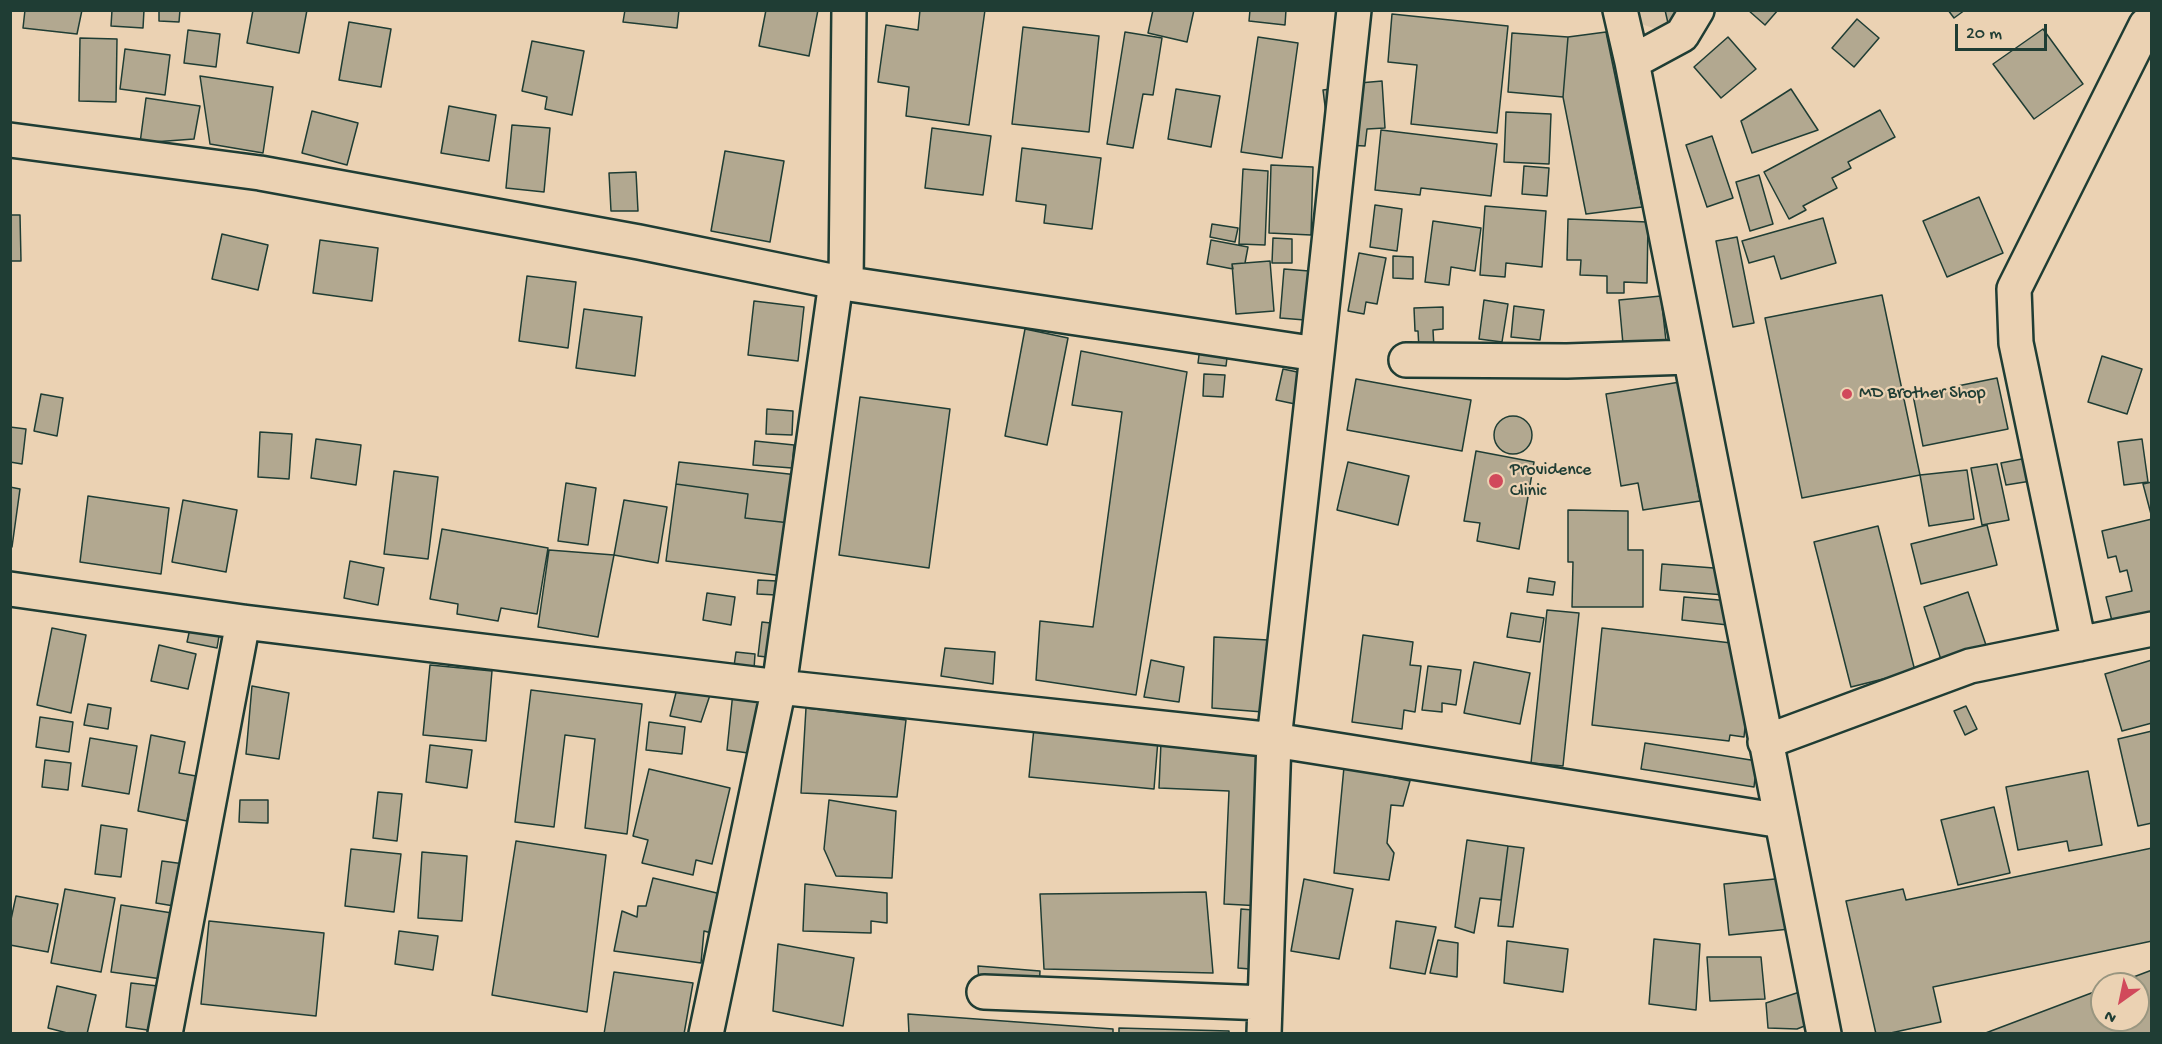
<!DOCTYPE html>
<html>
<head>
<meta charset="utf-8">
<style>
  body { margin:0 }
  #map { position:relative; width:2162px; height:1044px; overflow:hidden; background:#ebd2b3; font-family:"Gochi Hand",sans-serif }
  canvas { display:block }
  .frame { position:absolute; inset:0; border:12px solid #1f3d34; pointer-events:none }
  .north { position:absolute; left:2090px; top:972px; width:60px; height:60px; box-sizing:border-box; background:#ebd2b3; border:2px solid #999680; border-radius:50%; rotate:213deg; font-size:16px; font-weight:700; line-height:24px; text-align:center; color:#1f3d34 }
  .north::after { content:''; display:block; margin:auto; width:21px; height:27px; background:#d1495b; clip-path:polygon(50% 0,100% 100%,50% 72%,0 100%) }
  .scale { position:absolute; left:1955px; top:24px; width:92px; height:27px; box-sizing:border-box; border:3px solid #1f3d34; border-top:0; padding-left:8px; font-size:18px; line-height:21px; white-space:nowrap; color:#1f3d34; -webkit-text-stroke:4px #ebd2b3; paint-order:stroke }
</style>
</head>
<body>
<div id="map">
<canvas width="2162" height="1044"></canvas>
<div class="frame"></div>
<div class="north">N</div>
<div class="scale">20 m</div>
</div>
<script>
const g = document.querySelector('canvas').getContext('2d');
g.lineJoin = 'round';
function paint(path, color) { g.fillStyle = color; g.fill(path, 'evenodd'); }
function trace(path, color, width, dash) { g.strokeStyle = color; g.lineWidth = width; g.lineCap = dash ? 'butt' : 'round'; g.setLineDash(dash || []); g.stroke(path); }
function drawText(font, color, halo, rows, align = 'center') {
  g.font = font + ' "Gochi Hand",sans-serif'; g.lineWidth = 4.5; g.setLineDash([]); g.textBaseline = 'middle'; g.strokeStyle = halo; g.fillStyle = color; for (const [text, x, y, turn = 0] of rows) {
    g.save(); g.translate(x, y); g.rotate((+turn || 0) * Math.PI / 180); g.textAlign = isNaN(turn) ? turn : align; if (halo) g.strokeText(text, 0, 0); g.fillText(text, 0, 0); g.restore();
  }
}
const built = new Path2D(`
  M1635 11H1678L1665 32 1638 23Z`);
const building = new Path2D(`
  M25 10H82L77 34 23 28Z
  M112 10H144L143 28 111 26Z
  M159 10H180L179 22 159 21Z
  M253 10H307L299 53 247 43Z
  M625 10H679L677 28 623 22Z
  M766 10H818L809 56 759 46Z
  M920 10H985L969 125 906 116 909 87 878 82 886 25 918 30Z
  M1153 10H1194L1187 42 1148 33Z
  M1250 10H1286L1285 25 1249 21Z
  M1665 10H1695L1670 32Z
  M1748 10H1778L1765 25Z
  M1948 10H1965L1954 18Z
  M1392 14 1508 26 1497 133 1411 124 1417 65 1388 62Z
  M1857 19 1879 38 1854 67 1832 48Z
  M349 22 391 29 381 87 339 80Z
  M1023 27 1099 36 1089 132 1012 124Z
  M2043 29 2083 84 2034 119 1993 64Z
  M188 30 220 34 216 67 184 63Z
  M1125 32 1162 38 1153 95 1143 94 1133 148 1107 144Z
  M1606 32 1642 207 1586 214 1563 97 1568 37Z
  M1512 33 1568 37 1563 97 1508 92Z
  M1258 37 1298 43 1282 158 1241 152Z
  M1728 37 1756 69 1721 98 1694 67Z
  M80 38 117 39 116 102 79 101Z
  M532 41 584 51 572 115 545 109 547 97 522 91Z
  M125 49 170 55 165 95 120 89Z
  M200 76 273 87 263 153 210 144Z
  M1382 81 1385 128 1367 129 1365 146 1346 145 1348 84Z
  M1339 88 1342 112 1326 114 1323 90Z
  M1176 89 1220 96 1211 147 1168 139Z
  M1791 89 1818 130 1752 153 1741 121Z
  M146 98 200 106 194 139 140 143Z
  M449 106 496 115 489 161 441 153Z
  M1880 110 1895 137 1848 162 1851 168 1832 178 1837 188 1803 206 1806 210 1789 219 1764 172Z
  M312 111 358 123 347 165 302 153Z
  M1506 112 1551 114 1549 164 1504 162Z
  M512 125 550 128 544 192 506 188Z
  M932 128 991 136 983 195 925 188Z
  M1381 130 1497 144 1491 196 1421 188 1420 195 1375 190Z
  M1712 136 1733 198 1707 207 1686 145Z
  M1022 148 1101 158 1092 229 1044 223 1046 205 1016 201Z
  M725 151 784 161 770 242 711 231Z
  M1271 165 1313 167 1311 235 1269 233Z
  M1524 166 1549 168 1547 196 1522 194Z
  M1243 169 1268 171 1265 245 1239 244Z
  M636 172 638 211H611L609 173Z
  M1759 175 1773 224 1750 231 1736 182Z
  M1979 197 2003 253 1947 277 1923 221Z
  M1375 205 1402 209 1397 251 1370 247Z
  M1485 206 1546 211 1542 267 1506 263 1505 277 1480 275Z
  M10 215H20L21 261H10Z
  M1823 218 1836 263 1781 279 1774 256 1749 263 1742 241Z
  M1568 219 1648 222 1647 283 1624 282V293H1607V276L1580 275 1581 260H1567Z
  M1433 221 1481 228 1475 271 1451 267 1449 285 1425 282Z
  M1212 224 1238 228 1235 242 1210 237Z
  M222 234 268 245 258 290 212 279Z
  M1737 237 1754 323 1733 327 1716 241Z
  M1273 238 1292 239V263H1272Z
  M320 240 378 248 372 301 313 293Z
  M1211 240 1248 247 1245 263 1232 264 1233 269 1207 264Z
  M1359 253 1386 258 1377 304 1366 302 1364 314 1348 311Z
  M1393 256 1413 257V279L1393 278Z
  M1270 261 1274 311 1236 314 1232 264Z
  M1284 269 1309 271 1305 320 1280 318Z
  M527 276 576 282 568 348 519 341Z
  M1882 295 1920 475 1802 498 1765 318Z
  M1661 296 1667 350 1624 355 1619 300Z
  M1484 300 1508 304 1502 342 1479 339Z
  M754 301 804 307 798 361 748 355Z
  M1514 306 1544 310 1540 340 1511 337Z
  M1443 307V329L1433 330 1434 348 1419 349 1418 331H1415L1414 308Z
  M584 309 642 317 635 376 576 368Z
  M1025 329 1068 338 1047 445 1005 436Z
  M1200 347 1228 350 1226 366 1198 363Z
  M1081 351 1187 372 1136 695 1036 680 1040 621 1093 627 1122 412 1072 405Z
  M2102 356 2142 369 2127 414 2088 402Z
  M1283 369 1302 373 1295 404 1276 400Z
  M1204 374 1225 375 1223 397 1203 396Z
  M1997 378 2008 429 1923 446 1913 395Z
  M1356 379 1471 400 1462 451 1347 430Z
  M1680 382 1700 501 1643 510 1638 483 1621 486 1606 394Z
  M41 394 63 398 57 436 34 431Z
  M860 397 950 409 929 568 839 555Z
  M767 409 793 411 792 435 766 434Z
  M1494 435a19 19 0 1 1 38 0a19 19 0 1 1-38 0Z
  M10 427 26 429 22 464 10 462Z
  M260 432 292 434 289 479 258 477Z
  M316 439 361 445 356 485 311 478Z
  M2142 439 2148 482 2124 485 2118 442Z
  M755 441 794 445 792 468 753 465Z
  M1476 451 1534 462 1519 549 1477 541 1480 523 1464 521Z
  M2027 458 2031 481 2006 485 2001 463Z
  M679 462 798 475 790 523 745 518 748 494 676 484Z
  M1348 462 1409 476 1398 525 1337 510Z
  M1997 464 2009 520 1982 525 1971 468Z
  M1967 470 1974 519 1929 526 1920 475Z
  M394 471 438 477 428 559 384 554Z
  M2152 482V518L2143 484Z
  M566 483 596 488 588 545 558 541Z
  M676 484 748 494 745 518 790 523 783 576 666 561Z
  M10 487 20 489 12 547 10 546Z
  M88 496 169 508 161 574 80 562Z
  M183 500 237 510 226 572 172 562Z
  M624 500 667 507 658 563 614 555Z
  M1568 510 1628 511V550H1643V607H1572L1573 562H1568Z
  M2152 519V624L2115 633 2106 597 2132 591 2127 570 2120 572 2116 556 2108 558 2102 531Z
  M1987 525 1997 565 1921 584 1911 544Z
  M1878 526 1915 671 1851 687 1814 542Z
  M442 529 548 548 537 614 501 608 498 621 457 614 458 604 430 599Z
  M549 550 614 555 598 637 538 627Z
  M350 561 384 568 378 605 344 598Z
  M1662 564 1727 569 1725 595 1660 590Z
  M1529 578 1555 582 1553 595 1527 592Z
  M758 580 777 581 776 595 757 594Z
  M1968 592 1988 651 1943 666 1924 607Z
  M707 593 735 597 731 625 703 620Z
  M1684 597 1731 601 1728 625 1682 620Z
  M1547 610 1579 613 1563 766 1531 763Z
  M1511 613 1544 618 1540 642 1507 637Z
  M762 622 779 624 775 658 758 656Z
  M191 624 220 630 217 648 187 642Z
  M52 628 86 635 71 713 37 705Z
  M1602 628 1740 644 1751 672 1744 737 1730 735 1729 741 1592 725Z
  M1363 635 1413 642 1410 665 1421 666 1415 712 1404 710 1402 729 1352 722Z
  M1214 637 1268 640 1263 712 1212 708Z
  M159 645 196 654 188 689 151 681Z
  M945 648 995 652 993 684 941 676Z
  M736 652 755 654 754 669 734 666Z
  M1151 660 1184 667 1179 702 1144 697Z
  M2152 660V723L2122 731 2105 674Z
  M1474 662 1530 673 1520 724 1464 713Z
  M430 665 492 671 486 741 423 735Z
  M1428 666 1461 670 1456 705 1442 703V712L1422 710Z
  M678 685 711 692 701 722 670 716Z
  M252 686 289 693 279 759 246 754Z
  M531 690 642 704 627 834 585 828 595 739 565 735 554 827 515 822Z
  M733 692 761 695 755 754 727 750Z
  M88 704 111 708 108 729 84 725Z
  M1966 706 1977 729 1965 735 1954 711Z
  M806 708 906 720 897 797 801 793Z
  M40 717 73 722 69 752 36 747Z
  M649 722 685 727 682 754 646 750Z
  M1034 728 1158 740 1154 789 1029 777Z
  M2152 731V823L2138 826 2118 739Z
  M151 735 185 742 179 773 196 776 187 821 138 811Z
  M90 738 137 746 129 794 82 786Z
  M1161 742 1268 746 1262 906 1224 904 1229 791 1159 788Z
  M1645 743 1757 761 1754 787 1641 769Z
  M430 745 472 750 467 788 426 782Z
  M45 760 71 763 68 790 42 787Z
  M1344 767 1410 781 1403 806 1391 805 1387 843 1394 853 1389 880 1334 873Z
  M649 769 730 788 712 864 696 860 693 875 642 863 648 840 633 836Z
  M2088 771 2102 845 2069 851 2067 841 2018 850 2006 787Z
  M378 792 402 794 397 841 373 838Z
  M240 800H268V823L239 822Z
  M829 800 896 811 892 878 836 876 824 849Z
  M1994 807 2010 873 1958 885 1941 820Z
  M101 825 127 829 121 877 95 874Z
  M1467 840 1508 846 1501 900 1480 898 1474 933 1455 927Z
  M516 841 606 855 587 1012 492 995Z
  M1508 846 1524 848 1513 927 1498 926Z
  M2152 848V941L1933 987 1941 1022 1886 1034H1876L1846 901 1903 889 1906 900Z
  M351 849 401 854 394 912 345 906Z
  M422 852 467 856 462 921 418 918Z
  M162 861 192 865 186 908 156 903Z
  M653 878 721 894 715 934 704 931 701 963 614 951 622 911 637 917 638 906H646Z
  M1785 878 1790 929 1729 935 1724 884Z
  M1304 879 1353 889 1339 959 1291 951Z
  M805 884 887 893V923L871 921V933L803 931Z
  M65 889 115 898 101 972 51 963Z
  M1206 892 1213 973 1044 969 1040 894Z
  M16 896 58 904 48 952 10 945V924Z
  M121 905 172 913 162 979 111 972Z
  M1241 909 1265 911 1262 970 1238 968Z
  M209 921 324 933 316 1016 201 1004Z
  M1396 921 1436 927 1425 974 1390 968Z
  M399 931 438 936 433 970 395 964Z
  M1654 939 1700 944 1696 1010 1649 1004Z
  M1438 940 1458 943 1457 977 1430 973Z
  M1507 941 1568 949 1563 992 1504 983Z
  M778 944 854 958 843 1026 773 1011Z
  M1707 957H1761L1765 999 1710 1001Z
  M978 966 1040 971 1039 990 979 985Z
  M2152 970V1034H1983L2102 989V1020H2138V984H2115Z
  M614 972 693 983 684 1034H604Z
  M131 983 167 987 162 1032 126 1027Z
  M57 986 96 995 87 1034H71L48 1028Z
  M1812 988 1817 1021 1797 1029 1768 1028 1766 1003Z
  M908 1014 1113 1029V1034H909Z
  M1119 1028 1229 1031V1034H1119Z`);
const minor = new Path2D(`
  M1620 10 1632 62 1824 1034
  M1632 62 1682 35 1697 10
  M10 140 260 173 639 242 836 282 1317 354 1274 740 1264 1034
  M846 283 849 10
  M1317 354 1354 10
  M1406 360 1567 361 1689 357
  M10 589 243 622 779 687 1274 740 1782 821
  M2079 644 2016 343 2014 289 2146 25
  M1765 742 1970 666 2152 629
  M984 992 1265 1003
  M165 1034 243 622
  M706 1034 779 687 836 282`);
const markers = [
  [1847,394,6,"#d1495b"],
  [1496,481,8,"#d1495b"]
];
const poiNames = [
  ["MD Brother Shop",1859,394],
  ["Providence",1510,471],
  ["Clinic",1510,492]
];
paint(built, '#dac5a8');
paint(building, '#b2a890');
trace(building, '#1f3d34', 1.5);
trace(minor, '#1f3d34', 38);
trace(minor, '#ebd2b3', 33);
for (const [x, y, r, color] of markers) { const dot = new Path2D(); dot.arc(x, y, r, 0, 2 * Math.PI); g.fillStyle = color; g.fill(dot); trace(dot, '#ebd2b3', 2); }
drawText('18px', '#1f3d34', '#ebd2b3', poiNames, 'left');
</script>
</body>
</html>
